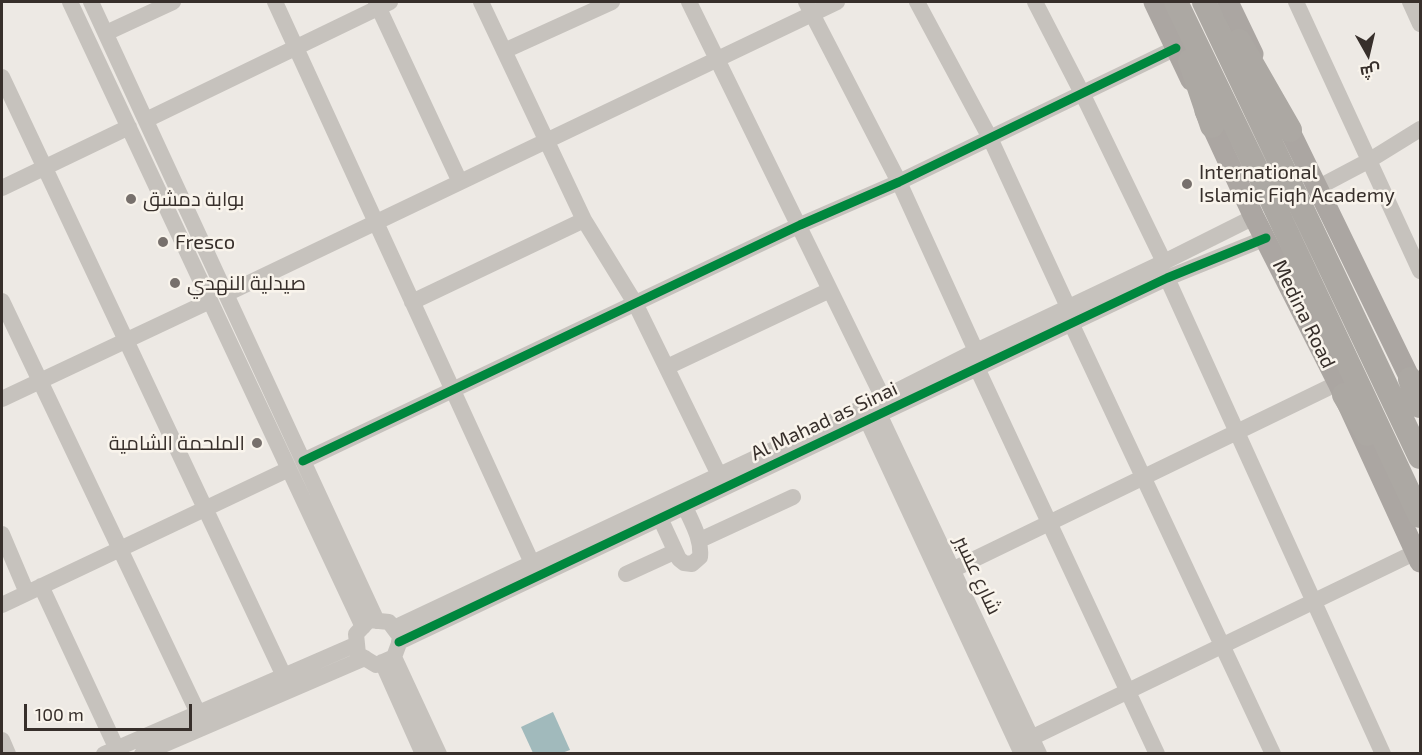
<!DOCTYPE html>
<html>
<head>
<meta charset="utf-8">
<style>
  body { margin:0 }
  #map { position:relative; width:1422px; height:755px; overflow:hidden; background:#ede9e4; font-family:"Exo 2",Cairo,sans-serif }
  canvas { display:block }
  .frame { position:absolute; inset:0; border:3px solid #372f2b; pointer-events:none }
  .north { position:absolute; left:1338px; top:24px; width:60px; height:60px; -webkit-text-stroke:4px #f9f4ec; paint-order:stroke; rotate:172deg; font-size:16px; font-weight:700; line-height:24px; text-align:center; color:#372f2b }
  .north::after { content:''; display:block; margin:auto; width:21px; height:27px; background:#372f2b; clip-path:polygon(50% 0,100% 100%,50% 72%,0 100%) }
  .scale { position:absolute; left:24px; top:704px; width:168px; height:27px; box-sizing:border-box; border:3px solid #372f2b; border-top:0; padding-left:8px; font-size:18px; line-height:21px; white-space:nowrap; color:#372f2b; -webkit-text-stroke:4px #f9f4ec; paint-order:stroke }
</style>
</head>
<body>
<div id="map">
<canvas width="1422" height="755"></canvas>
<div class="frame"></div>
<div class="north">ش</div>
<div class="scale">100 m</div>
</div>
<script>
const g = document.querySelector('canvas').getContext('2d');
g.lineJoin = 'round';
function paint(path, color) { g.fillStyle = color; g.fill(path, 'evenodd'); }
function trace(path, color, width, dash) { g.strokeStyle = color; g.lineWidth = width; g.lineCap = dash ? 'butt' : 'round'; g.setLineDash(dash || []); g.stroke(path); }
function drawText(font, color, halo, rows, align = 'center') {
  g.font = font + ' "Exo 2",Cairo,sans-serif'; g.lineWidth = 5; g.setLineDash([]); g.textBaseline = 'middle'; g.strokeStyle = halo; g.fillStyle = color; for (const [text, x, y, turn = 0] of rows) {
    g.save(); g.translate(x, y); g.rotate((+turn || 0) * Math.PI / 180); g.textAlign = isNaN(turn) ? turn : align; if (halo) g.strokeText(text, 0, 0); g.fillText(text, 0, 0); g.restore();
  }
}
const water = new Path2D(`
  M553 712 570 750 562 753H533L521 727Z`);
const minor = new Path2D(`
  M70 2 363 627
  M91 2 377 621
  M275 2 532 563
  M376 2 460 182
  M481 2 584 220 635 303 719 475
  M689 2 883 398
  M806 2 899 182 976 351
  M917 2 990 138 1068 307
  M1035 2 1082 93 1164 262
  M1296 2 1420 271
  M1410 2 1420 24
  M106 33 173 2
  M504 51 612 2
  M2 77 284 676
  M146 120 390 2
  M2 188 129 127
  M1317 188 1370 160 1420 129
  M1167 278 1383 754
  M226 294 837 2
  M2 301 198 713
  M412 302 584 220
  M1071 323 1273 754
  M667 367 830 290
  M977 368 1157 754
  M2 399 210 301
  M879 414 1039 754
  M867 420 1022 754
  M303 461 800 225 899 182 1176 48
  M660 518 679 559 684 563 692 564 700 557C702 539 692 523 685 507
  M2 534 27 593
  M700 540 793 497
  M952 570 1338 383
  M626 574 674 552
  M41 586 116 747
  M2 605 289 469
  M369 620 389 622 401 638 394 657 376 665 358 654 356 634Z
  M394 628 883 398 976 351 1164 262 1254 217
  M399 642 1167 278 1266 238
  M394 657 439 754
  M382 662 423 754
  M1031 738 1416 552
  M2 740 8 754
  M104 754 357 644
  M142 754 365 658`);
const major = new Path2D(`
  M1154 2 1191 80
  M1228 2 1253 54
  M1205 111 1254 217 1338 383 1420 562
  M1282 115 1418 395`);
const highway = new Path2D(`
  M1176 2 1270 197 1420 516
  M1204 2 1420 457
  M1239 41 1290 130
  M1190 61 1212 126
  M1410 379 1420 406
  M1344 395 1367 434`);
const cycleway = new Path2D(`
  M303 461 800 225 899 182 1176 48
  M399 642 1167 278 1266 238`);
const markers = [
  [1187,184,6,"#77706c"],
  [131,199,6,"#77706c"],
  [163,242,6,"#77706c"],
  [175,283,6,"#77706c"],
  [257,443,6,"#77706c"]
];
const poiNames = [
  ["International",1199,172],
  ["Islamic Fiqh Academy",1199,195],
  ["بوابة دمشق",143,199],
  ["Fresco",175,242],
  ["صيدلية النهدي",187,283],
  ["الملحمة الشامية",245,443,"right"]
];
const streetNames = [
  ["Medina Road",1304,314,64],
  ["Al Mahad as Sinai",824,421,-25],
  ["شارع عسير",978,575,65]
];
paint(water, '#a1babc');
trace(minor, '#c6c2bd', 16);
trace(major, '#aba6a2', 21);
trace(highway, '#aca8a3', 24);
trace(cycleway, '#00873e', 9);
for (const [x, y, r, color] of markers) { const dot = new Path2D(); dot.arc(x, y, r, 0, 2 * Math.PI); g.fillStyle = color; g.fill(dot); trace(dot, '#f9f4ec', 2); }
drawText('20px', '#372f2b', '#f9f4ec', poiNames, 'left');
drawText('20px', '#372f2b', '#f9f4ec', streetNames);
</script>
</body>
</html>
